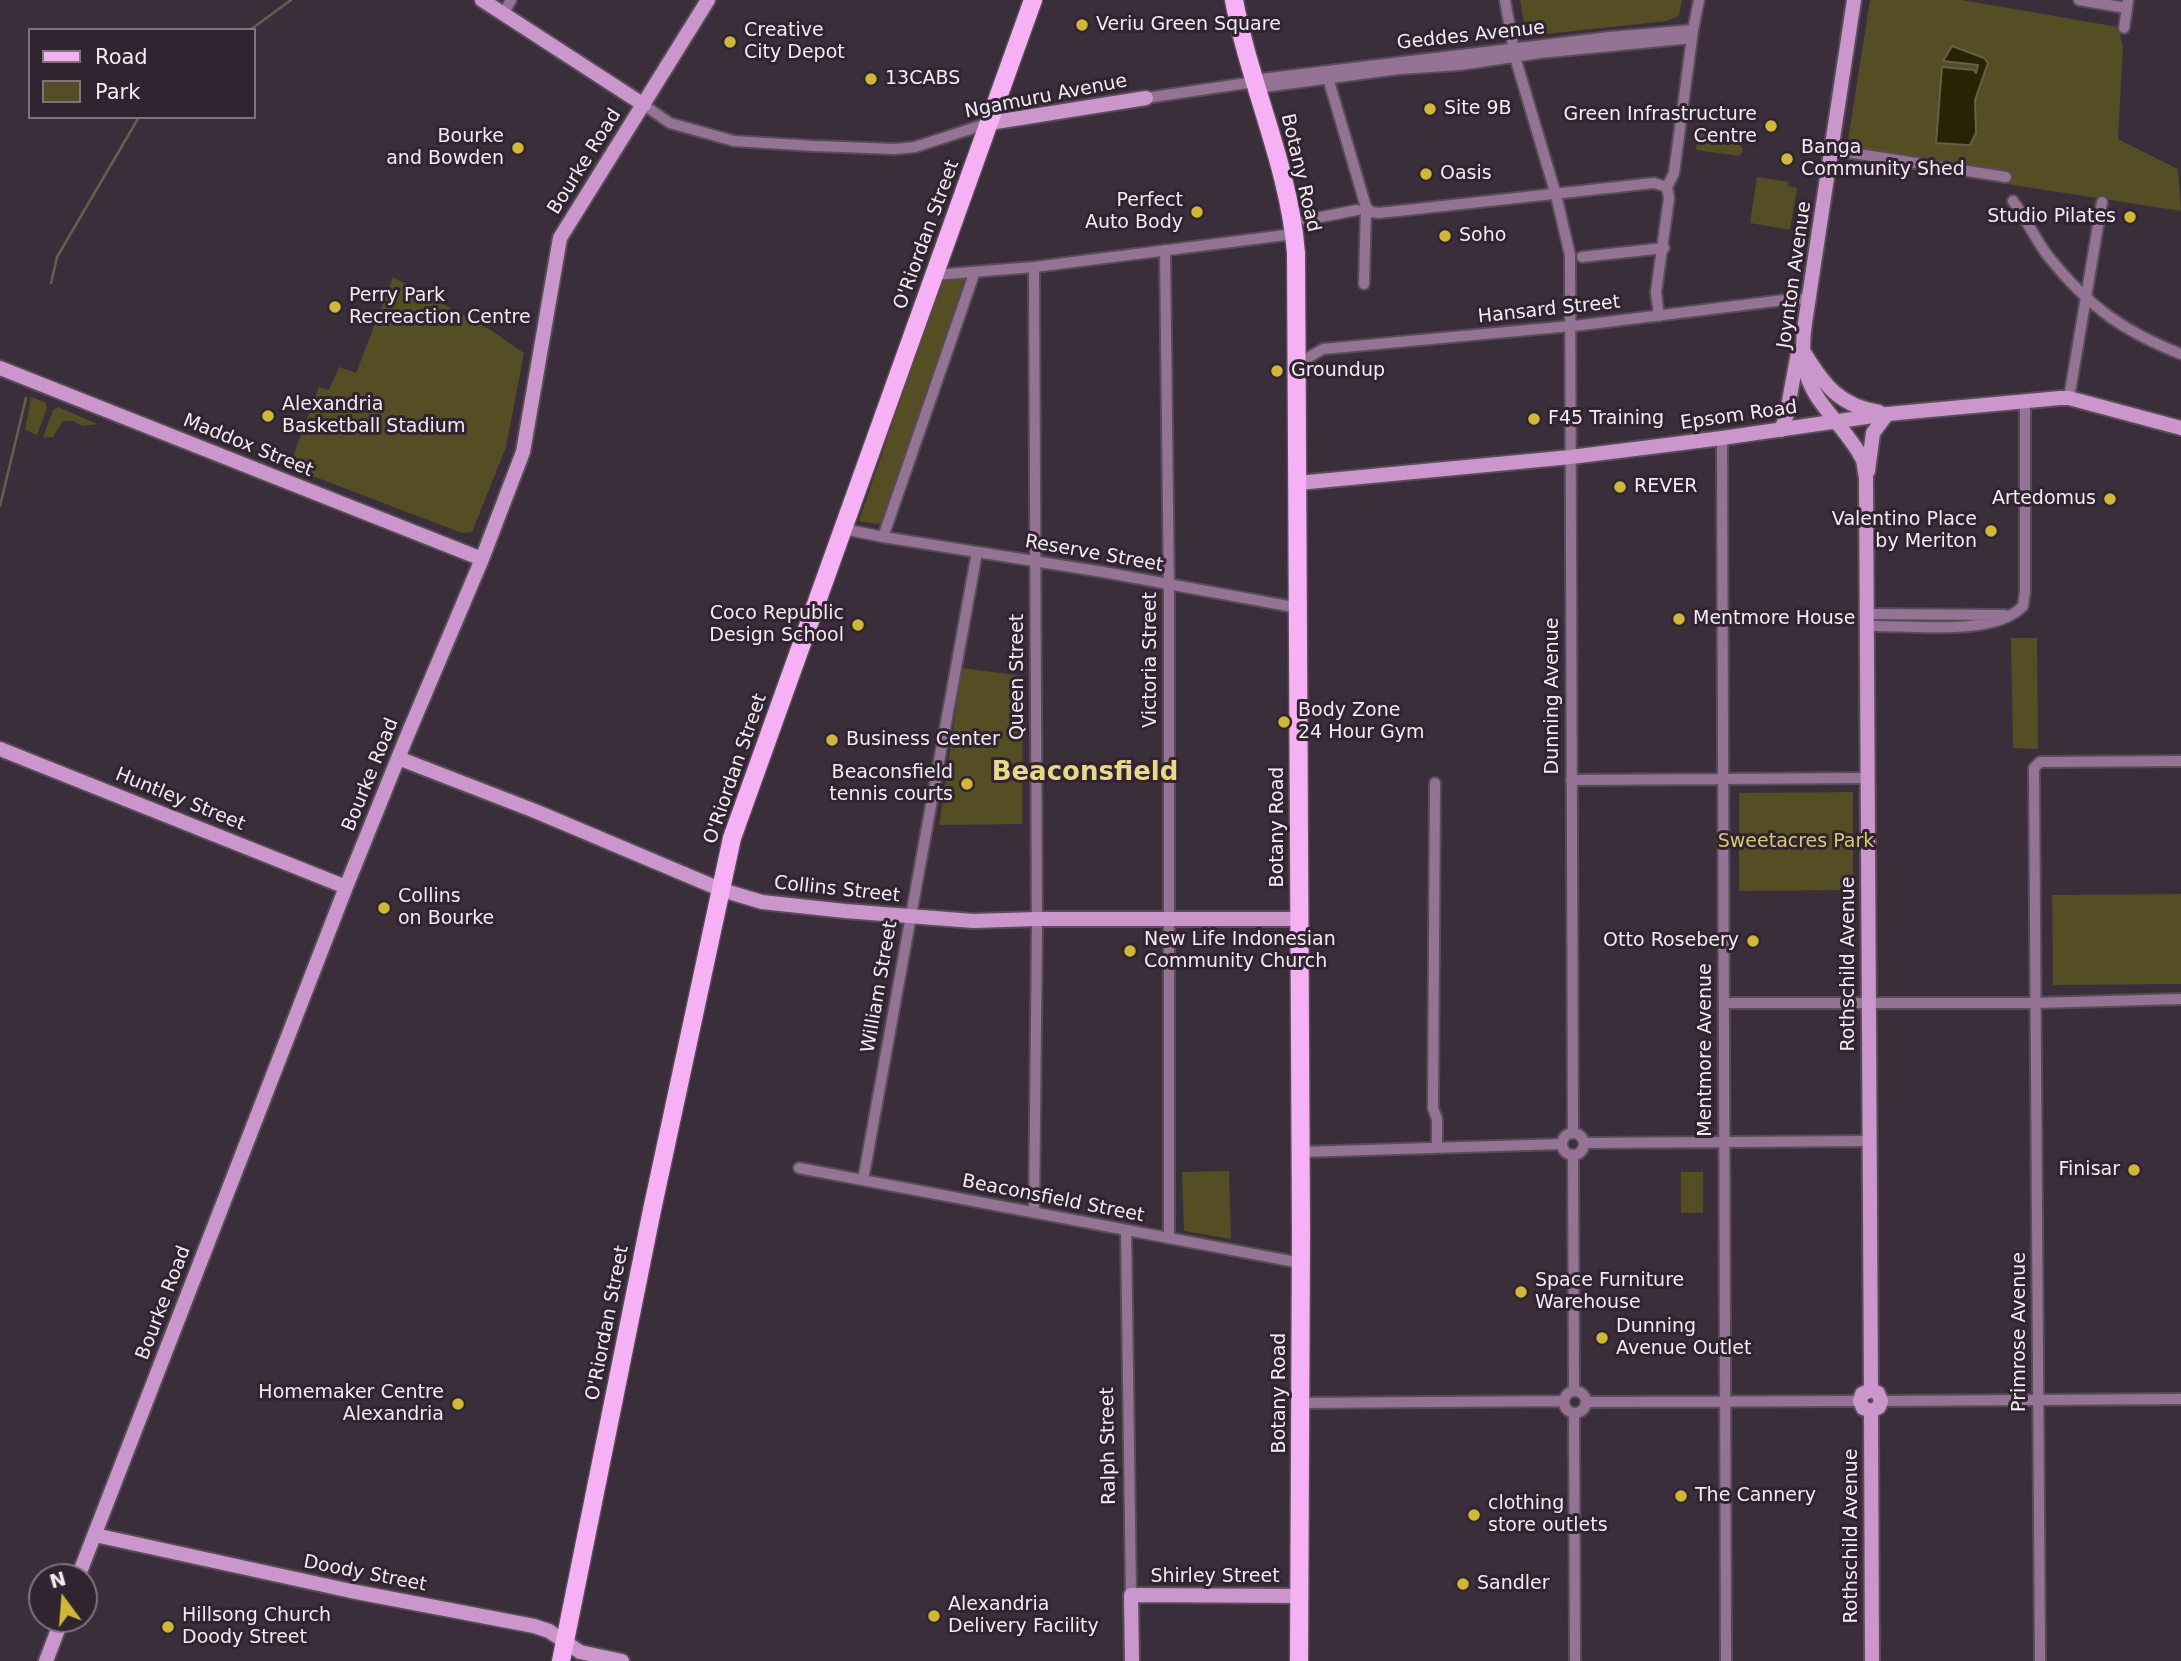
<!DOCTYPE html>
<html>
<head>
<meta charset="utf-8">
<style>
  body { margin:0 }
  #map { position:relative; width:2181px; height:1661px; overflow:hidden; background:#3b2e3b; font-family:"DejaVu Sans",sans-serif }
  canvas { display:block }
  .legend { position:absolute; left:28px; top:28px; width:228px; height:91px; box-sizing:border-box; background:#312430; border:2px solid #7f737e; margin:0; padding:9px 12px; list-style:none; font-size:21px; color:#f3eaf2 }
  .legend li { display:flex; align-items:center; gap:14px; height:35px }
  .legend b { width:35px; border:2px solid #7f737e }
  .north { position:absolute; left:28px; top:1563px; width:70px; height:70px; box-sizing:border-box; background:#312430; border:2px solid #7f737e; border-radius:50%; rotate:344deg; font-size:19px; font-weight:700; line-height:28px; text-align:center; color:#f3eaf2 }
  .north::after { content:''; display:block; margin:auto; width:24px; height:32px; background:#cfb837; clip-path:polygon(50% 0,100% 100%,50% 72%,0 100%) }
</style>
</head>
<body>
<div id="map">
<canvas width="2181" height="1661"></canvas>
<ul class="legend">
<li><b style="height:9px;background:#f6b1f5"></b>Road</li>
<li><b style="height:19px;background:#554d23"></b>Park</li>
</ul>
<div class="north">N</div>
</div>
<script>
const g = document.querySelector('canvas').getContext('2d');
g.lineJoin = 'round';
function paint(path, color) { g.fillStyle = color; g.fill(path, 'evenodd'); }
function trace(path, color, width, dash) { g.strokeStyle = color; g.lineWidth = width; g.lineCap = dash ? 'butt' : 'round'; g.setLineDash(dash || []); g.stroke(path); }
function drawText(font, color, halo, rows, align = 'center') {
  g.font = font + ' "DejaVu Sans",sans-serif'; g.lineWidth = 6; g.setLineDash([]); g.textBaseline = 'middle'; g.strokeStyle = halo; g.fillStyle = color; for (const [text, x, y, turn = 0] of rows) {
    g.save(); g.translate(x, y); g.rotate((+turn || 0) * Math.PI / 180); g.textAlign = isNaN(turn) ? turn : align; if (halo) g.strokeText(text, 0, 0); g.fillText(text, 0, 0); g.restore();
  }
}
const green = new Path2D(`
  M1520 0H1682L1679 16 1667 21 1545 34 1525 30Z
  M1870 0H1962L2118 27 2123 47 2118 139 2178 169 2181 211 1845 159Z
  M1711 133 1717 139C1727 139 1737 139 1743 149L1740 156 1696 150 1698 134Z
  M1757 177 1789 182 1788 186 1797 188 1790 230 1750 223Z
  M943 274 965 278 883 525 859 521Z
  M393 277 489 329 524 353 506 447 472 532 462 533 289 467 319 387 329 390 339 367 356 373Z
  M31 397 45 402 47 408 37 435 25 430Z
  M58 407 97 424H98L82 426 73 421H63L53 437 43 438 53 410Z
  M2011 638H2037L2038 749 2013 748Z
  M962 668 1023 676 1022 824 939 825Z
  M1853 792V890L1739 891V793Z
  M2181 894V984L2053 985 2052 895Z
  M1229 1171 1231 1239 1184 1231 1182 1172Z
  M1681 1172H1703V1213H1681Z`);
const water = new Path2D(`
  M1952 46 1984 58 1988 63 1975 100 1976 133 1970 145H1967L1936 143 1942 67 1974 70 1976 73 1978 65 1943 61Z`);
const stream = new Path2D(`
  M250 30 291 0
  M51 283 57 257 139 117
  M0 506 26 398`);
const street = new Path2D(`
  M1505 0 1515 57 1556 195 1570 255 1573 1132
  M2079 0 2127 8 2128 0
  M503 14 511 0
  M2124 28 2127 8
  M1328 78 1366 207 1364 284
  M1253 80 1610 37 1693 30
  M1256 88 1399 69 1460 65 1540 53 1692 38
  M1146 98 1254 82
  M644 105 670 123 734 141 815 146 895 149 915 147 989 123
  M1833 150 2006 177
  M2013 201C2026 218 2035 239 2048 256 2087 305 2122 331 2181 354
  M1366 207 1371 212 1379 213 1654 183 1667 187
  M1306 220 1357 210
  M1165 250 1169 594V1238
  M1582 257 1664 248
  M935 275 1034 267 1294 234
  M1659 316 1656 292 1669 198 1667 187 1674 173 1693 30 1699 0
  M1297 364 1323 349 1582 325 1792 299H1809
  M2069 398 2102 202
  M1722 438 1726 1661
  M844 529 883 537 1103 572 1299 608
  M883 537 974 274
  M1868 614 2005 615
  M1868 626C1909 625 1994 637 2023 606L2025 592V400
  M1571 780 1868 778
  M1435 783 1433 1108 1437 1119V1148
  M1724 1003H2035L2181 999
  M1562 1144a11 11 0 1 1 22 0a11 11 0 1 1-22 0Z
  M1584 1143 1869 1141
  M1301 1152 1562 1144
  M1573 1155 1574 1390
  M799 1168 1301 1263
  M863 1180 977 552
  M1034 1213 1037 928 1034 267
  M1126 1230 1131 1595
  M1564 1402a11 11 0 1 1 22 0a11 11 0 1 1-22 0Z
  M1881 1401 2181 1399
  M1586 1402 1860 1401
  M1301 1403 1563 1401
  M1574 1413 1575 1661
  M2040 1661 2034 768 2040 762 2181 761`);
const secondary = new Path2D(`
  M482 0 644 105
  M1854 0 1805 323C1795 392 1825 401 1858 451L1863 460 1866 478 1871 1390
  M989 123 1146 98
  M1805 354C1824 385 1840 406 1879 412
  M0 368 482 559
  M1781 430 1786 417 1798 353
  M1868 471 1873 433 1887 414
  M1298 483 1571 457 1722 438 1887 414 2060 398H2069L2181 428
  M0 749 346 887
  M398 758 535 811 722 890 762 902 845 911 973 921 1037 919H1299
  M1871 1411 1872 1661
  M1871 1411 1863 1408 1860 1401 1862 1394 1871 1390
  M1871 1411 1879 1407 1881 1401 1878 1393 1871 1390
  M95 1535 351 1591 534 1626 549 1631 580 1652 622 1661
  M78 1577 346 887 405 741 482 559 523 452 560 238 708 0
  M46 1661 62 1619
  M1132 1661 1131 1595 1300 1596`);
const primary = new Path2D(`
  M1234 0C1250 86 1289 166 1296 253L1301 1234 1299 1661
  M561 1661 652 1210 732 838 1033 0`);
const markers = [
  [1082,25,7,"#cfb837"],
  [730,42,7,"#cfb837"],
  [871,79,7,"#cfb837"],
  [1430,109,7,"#cfb837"],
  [1771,126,7,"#cfb837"],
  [518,148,7,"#cfb837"],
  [1787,159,7,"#cfb837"],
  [1426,174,7,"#cfb837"],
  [1197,212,7,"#cfb837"],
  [2130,217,7,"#cfb837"],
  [1445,236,7,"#cfb837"],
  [335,307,7,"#cfb837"],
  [1277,371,7,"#cfb837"],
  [268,416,7,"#cfb837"],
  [1534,419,7,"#cfb837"],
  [1620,487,7,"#cfb837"],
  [2110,499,7,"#cfb837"],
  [1991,531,7,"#cfb837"],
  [1679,619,7,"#cfb837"],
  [858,625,7,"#cfb837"],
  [1284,722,7,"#cfb837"],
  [832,740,7,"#cfb837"],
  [967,784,7,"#cfb837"],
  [384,908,7,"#cfb837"],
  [1753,941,7,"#cfb837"],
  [1130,951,7,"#cfb837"],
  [2134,1170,7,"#cfb837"],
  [1521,1292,7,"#cfb837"],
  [1602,1338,7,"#cfb837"],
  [458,1404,7,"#cfb837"],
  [1681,1496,7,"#cfb837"],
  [1474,1515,7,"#cfb837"],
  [1463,1584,7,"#cfb837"],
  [934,1616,7,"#cfb837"],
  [168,1627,7,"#cfb837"]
];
const poiNames = [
  ["Veriu Green Square",1096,25],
  ["Creative",744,31],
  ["City Depot",744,53],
  ["13CABS",885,79],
  ["Site 9B",1444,109],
  ["Green Infrastructure",1757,115,"right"],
  ["Centre",1757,137,"right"],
  ["Bourke",504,137,"right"],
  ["and Bowden",504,159,"right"],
  ["Banga",1801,148],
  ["Community Shed",1801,170],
  ["Oasis",1440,174],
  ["Perfect",1183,201,"right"],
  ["Auto Body",1183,223,"right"],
  ["Studio Pilates",2116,217,"right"],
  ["Soho",1459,236],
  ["Perry Park",349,296],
  ["Recreaction Centre",349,318],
  ["Groundup",1291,371],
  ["Alexandria",282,405],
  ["Basketball Stadium",282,427],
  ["F45 Training",1548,419],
  ["REVER",1634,487],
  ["Artedomus",2096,499,"right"],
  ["Valentino Place",1977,520,"right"],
  ["by Meriton",1977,542,"right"],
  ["Coco Republic",844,614,"right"],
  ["Design School",844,636,"right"],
  ["Mentmore House",1693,619],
  ["Body Zone",1298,711],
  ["24 Hour Gym",1298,733],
  ["Business Center",846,740],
  ["Beaconsfield",953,773,"right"],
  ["tennis courts",953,795,"right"],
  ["Collins",398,897],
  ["on Bourke",398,919],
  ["New Life Indonesian",1144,940],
  ["Community Church",1144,962],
  ["Otto Rosebery",1739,941,"right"],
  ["Finisar",2120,1170,"right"],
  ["Space Furniture",1535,1281],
  ["Warehouse",1535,1303],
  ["Dunning",1616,1327],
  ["Avenue Outlet",1616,1349],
  ["Homemaker Centre",444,1393,"right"],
  ["Alexandria",444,1415,"right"],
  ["The Cannery",1695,1496],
  ["clothing",1488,1504],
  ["store outlets",1488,1526],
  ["Sandler",1477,1584],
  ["Alexandria",948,1605],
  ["Delivery Facility",948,1627],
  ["Hillsong Church",182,1616],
  ["Doody Street",182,1638]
];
const streetNames = [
  ["Geddes Avenue",1471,36,-6],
  ["Ngamuru Avenue",1046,97,-11],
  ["Bourke Road",585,162,-58],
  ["Botany Road",1300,173,77],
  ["O'Riordan Street",927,235,-70],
  ["Joynton Avenue",1795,275,-82],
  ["Hansard Street",1549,310,-6],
  ["Epsom Road",1739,416,-8],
  ["Maddox Street",248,446,22],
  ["Reserve Street",1094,554,10],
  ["Victoria Street",1151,660,-90],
  ["Queen Street",1018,677,-90],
  ["Dunning Avenue",1553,696,-90],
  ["O'Riordan Street",736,769,-71],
  ["Bourke Road",371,775,-68],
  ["Huntley Street",180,800,22],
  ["Botany Road",1278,827,-90],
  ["Collins Street",837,890,6],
  ["Rothschild Avenue",1849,964,-90],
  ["William Street",880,987,-80],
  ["Mentmore Avenue",1706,1050,-90],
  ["Beaconsfield Street",1053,1199,11],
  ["Bourke Road",164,1303,-69],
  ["O'Riordan Street",608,1323,-79],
  ["Primrose Avenue",2020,1332,-90],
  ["Botany Road",1280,1393,-90],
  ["Ralph Street",1109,1446,-91],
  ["Rothschild Avenue",1852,1536,-90],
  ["Doody Street",365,1574,11],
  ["Shirley Street",1215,1577]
];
const parkNames = [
  ["Sweetacres Park",1796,842]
];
const districtNames = [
  ["Beaconsfield",1085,773]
];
paint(green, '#554d23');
paint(water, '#292304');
trace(water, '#665f4b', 2);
trace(stream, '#665f4b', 2.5);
trace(street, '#584c58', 14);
trace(secondary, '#584c58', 18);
trace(primary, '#584c58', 21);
trace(street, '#947394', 10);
trace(secondary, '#cb96cb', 14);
trace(primary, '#f6b1f5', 18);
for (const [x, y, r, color] of markers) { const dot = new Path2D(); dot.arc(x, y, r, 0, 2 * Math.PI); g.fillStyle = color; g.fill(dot); trace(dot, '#312430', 2.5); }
drawText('19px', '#f3eaf2', '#312430', poiNames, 'left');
drawText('19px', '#f3eaf2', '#312430', streetNames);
drawText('19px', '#d9c872', '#312430', parkNames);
drawText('bold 26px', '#e8d98a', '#312430', districtNames);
</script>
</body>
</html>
